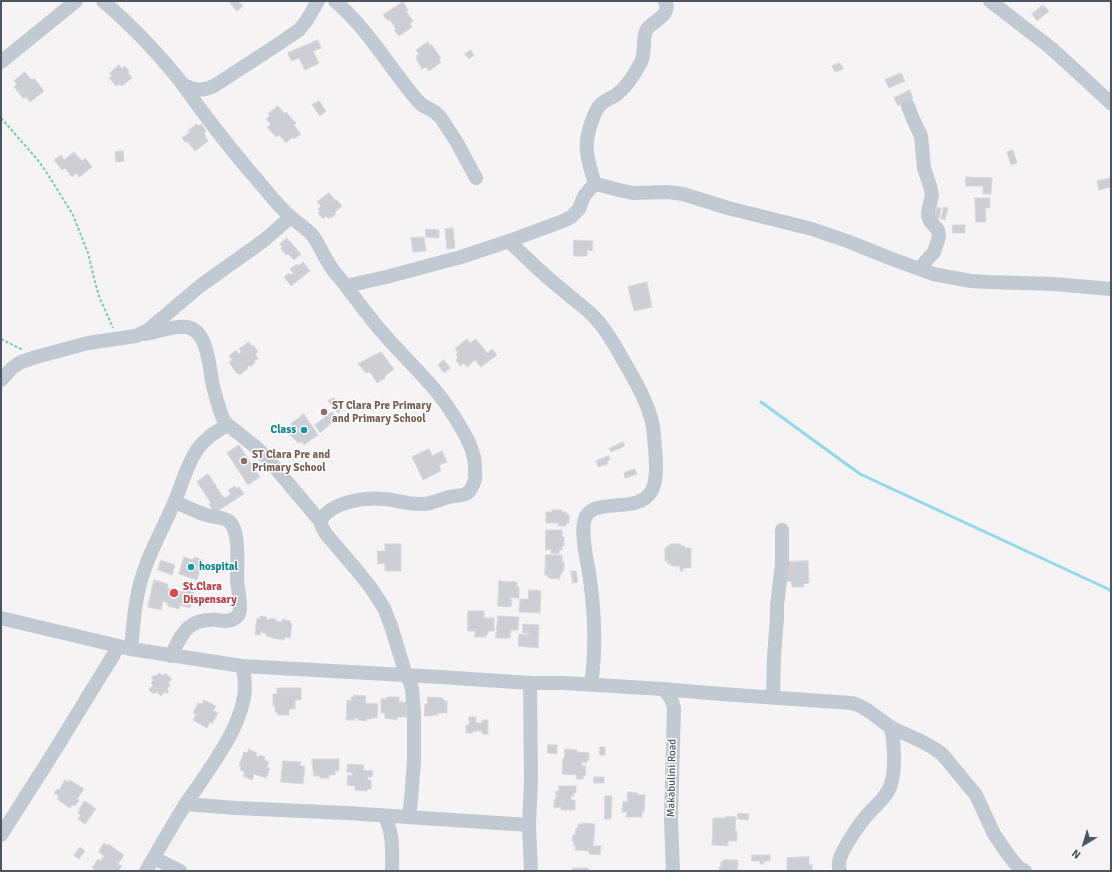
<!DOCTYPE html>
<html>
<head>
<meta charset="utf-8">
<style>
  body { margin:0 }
  #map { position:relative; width:1112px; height:872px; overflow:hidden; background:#f5f3f3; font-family:Signika,sans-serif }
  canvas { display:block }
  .frame { position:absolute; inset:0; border:2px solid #4a5661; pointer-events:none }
  .north { position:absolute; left:1064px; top:824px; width:40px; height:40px; -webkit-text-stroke:3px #fff; paint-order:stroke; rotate:218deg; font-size:11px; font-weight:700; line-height:16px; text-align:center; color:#4a5661 }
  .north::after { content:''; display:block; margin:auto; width:14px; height:18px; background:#4a5661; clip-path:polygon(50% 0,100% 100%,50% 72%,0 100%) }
</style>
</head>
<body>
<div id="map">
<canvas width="1112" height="872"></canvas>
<div class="frame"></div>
<div class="north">N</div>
</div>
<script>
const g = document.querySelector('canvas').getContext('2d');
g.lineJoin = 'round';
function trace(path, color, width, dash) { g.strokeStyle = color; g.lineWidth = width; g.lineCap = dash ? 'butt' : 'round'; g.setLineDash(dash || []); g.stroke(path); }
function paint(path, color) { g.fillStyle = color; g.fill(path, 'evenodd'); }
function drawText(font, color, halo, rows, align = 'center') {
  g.font = font + ' Signika,sans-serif'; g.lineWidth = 3; g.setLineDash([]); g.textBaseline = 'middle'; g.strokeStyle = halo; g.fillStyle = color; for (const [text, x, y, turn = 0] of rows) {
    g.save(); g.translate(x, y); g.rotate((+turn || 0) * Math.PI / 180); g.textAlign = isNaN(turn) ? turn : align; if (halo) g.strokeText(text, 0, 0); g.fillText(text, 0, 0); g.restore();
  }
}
const stream = new Path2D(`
  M761 402 860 474 1106 588 1111 591`);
const building = new Path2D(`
  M229 1H238L243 6 237 11Z
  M403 2 408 10 406 11 413 21 410 24 412 27 399 36 394 30 396 29 390 20 388 21 383 15Z
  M1043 5 1049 11 1037 21 1032 14Z
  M318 40 321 48 313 51 319 63 305 70 299 58 291 61 288 53Z
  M428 42 429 45 431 44 441 58 439 60 441 62 429 71 426 67 422 69 416 59 417 58 416 56 419 54 416 50Z
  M471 50 474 55 469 59 465 54Z
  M840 63 843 69 835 72 832 66Z
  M119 65 122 69 125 66 129 71 128 73 132 78 122 86 119 84 116 86 109 78 112 76 110 73Z
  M25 72 32 80 34 78 44 91 30 102 26 97 23 98 14 87 17 84 14 81Z
  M901 73 905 81 889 88 885 80Z
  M910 90 913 99 898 106 894 98Z
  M319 101 326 111 320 116 312 105Z
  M278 106 284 113 286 112 296 123 294 125 301 134 294 139 293 137 286 143 279 135 276 137 267 127 271 124 266 119 270 116 268 114Z
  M197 124 198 126 201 124 206 131 204 133 206 136 205 137 208 141 195 151 187 141 186 143 182 138 190 132 188 131Z
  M1013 150 1017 163 1011 165 1007 152Z
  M123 151 124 161 116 162 115 152Z
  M74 152 82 161 85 158 92 167 79 177 77 173 72 177 65 168 62 170 54 160 61 155 64 160Z
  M966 177 992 178 991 194H983V186H966Z
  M1111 178V187L1099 190 1097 181Z
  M329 193 336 201 337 200 342 206 335 212 336 214 331 218 330 217 328 218 326 216 323 219 318 213 320 211 318 209 321 206 317 202Z
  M975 198H990V208H985L986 222H976Z
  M937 207 941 208 939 219 934 218Z
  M944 207 948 208 945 220 941 219Z
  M953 225H965V233H953Z
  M453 228 455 248 447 249 445 229Z
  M426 229 439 230V238L426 237Z
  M424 237 426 251 413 252 411 238Z
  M287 238 301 254 294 260 288 254 286 255 281 249 282 246 280 244Z
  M574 240 593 241 592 251 587 250V256H574Z
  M303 262 310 271 291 286 284 277 289 273 291 275 293 273 290 269 297 264 298 266Z
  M647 282 652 307 634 311 628 287Z
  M467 339 470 343 476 339 487 353 492 349 497 355 481 367 475 360 467 367 464 363 460 366 456 360 458 358 456 354 458 353 455 349Z
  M249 342 251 346 253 345 258 352 255 354 258 359 254 361 255 363 250 367 249 365 247 367 248 368 240 375 238 373 237 374 229 362 232 360 229 356 236 350 239 354 241 352 239 349Z
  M381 352 394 369 385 376V378L377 383 370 372 366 373 358 364Z
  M444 360 450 368 444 373 438 365Z
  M334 398 343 409 338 413 328 401Z
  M332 412 337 418 320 433 315 425Z
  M304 414 318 435 304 445 302 442 298 443 290 435 293 431 292 429 293 428 291 424Z
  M623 442 625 446 611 452 609 449Z
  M239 445 260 477 248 485 227 453Z
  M429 449 432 456 442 451 447 462 439 465 441 471 423 480 412 457Z
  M609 456 610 460 607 461 608 464 598 467 596 461Z
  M635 469 637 474 625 478 624 473Z
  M208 474 224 498 231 494 228 490 235 486 236 489 239 487 244 494 216 512 214 509 213 511 209 504 211 503 197 482Z
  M552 510H562V512H566V514H568V515H569V523H566V526H558L559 523H546V512H552Z
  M546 530H562V537H564V546H562V550H559V554L551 553V549L546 550Z
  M385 544H401V571H385V563L378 564 377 551H385Z
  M670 544H681V546H685V548H691V568H683V571H680V566H671V564H668V561H665V548H667V546H670Z
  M546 555H562V562H564V571H562L561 575H560V579L548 578V575H545Z
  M184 557 193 560 194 557 203 560 197 580 179 574Z
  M161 560 175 565 172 575 158 570Z
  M808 561 809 583 803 584 804 587H792L791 581 785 582 784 562Z
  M571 571H576L578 582 573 583Z
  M154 580 168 584 167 588 185 592 186 588 194 590 190 608 180 605 179 609 168 606V603L163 601 161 610 148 607Z
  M499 581 517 582V587H519V598H510V600H512L511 607 498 606Z
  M529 590 541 591 540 613 519 612 520 599H528Z
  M468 611H484V618H494V631H488V634L486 635V637H475V631H468Z
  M260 616 267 617 266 619 270 620V618L276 619V621L282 622V619L290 621V623L292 624 290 638 285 637 284 640 272 638V637L266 636V633H262L263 631H261L260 635 255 634 257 618 260 619Z
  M498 616 519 617 518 630H511L510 638H496Z
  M523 624 539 625 538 648 518 646 519 634 528 635V633H523Z
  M159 673 163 676 165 673 172 679 168 683 170 685 167 689 169 691 167 694 165 692 161 696 157 692 154 694 149 690 153 685 151 683 154 680 151 678 155 675 157 676Z
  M277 688H301V700H295V709H289V715H278V713L275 712V706H273V694H277Z
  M354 695 366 696 365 703 378 704 377 718H371V719H366V721L358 720V718H355V720H346L347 700 351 701V697H354Z
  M387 697H399V702H407V717H397V720L385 718V713H381V699H387Z
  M428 697 443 698V700L447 701V713H438V715H433L432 716H424L425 704H427Z
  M204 700 216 706 213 711 218 713 212 724 210 722 207 728 193 720 196 714 193 713 198 703 202 704Z
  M469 717H476V723H482V720H488V734H482V731H473V733H466V725H469Z
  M548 745H557V754L548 753Z
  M600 747H605V755H600Z
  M249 749 257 753 256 756 259 757 260 755 265 757 264 760 269 762 267 768 270 769 266 778 254 774 252 780 243 776 245 772 240 770 241 767 239 766 244 752 247 753Z
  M565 749 577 750V752L589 753V760H587V763L582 762V766H586L585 776 583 775V779H576L577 775 562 774 563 758H564Z
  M312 759H339V771H335V775H329V778H320V776H314Z
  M283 761 301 762 300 766H305L303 784 281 782Z
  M348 764 364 765 363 770 373 771 372 777H368L367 780H371V789H367V791L355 790V786L347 785 348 775 352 776V773L347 772Z
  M594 777H604V783H594Z
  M65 780 68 782 70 780 84 789 77 799 79 800 75 806 72 805 70 808 57 799 59 796 54 793 57 789 59 790Z
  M559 786H576V793H573L574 796H571V800H575V810H561V807L554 808V799H556V791H559Z
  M628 792 638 793V795H645L644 812H642V817H626L627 812H622L623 801 627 802Z
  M605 796H612L611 819H605Z
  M85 801 96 809 85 824 78 819 81 815 78 813 80 809H79Z
  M738 813 749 814 748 820 738 819Z
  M726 816 736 817 735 831H737V841H728V846L712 845 713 818H726Z
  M583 823 595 824 593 846H601L600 855 589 854V851L575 850 576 846H574V841H572L573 835H575L576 828H578V824H583Z
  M104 843 108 846V844L124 855 118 864 122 866 118 871H96L92 868 98 859 100 861 104 856 99 852Z
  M80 847 85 851 79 859 74 856Z
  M752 855H770V861H764V864H760V861H752Z
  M809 857V865L812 864V871H787V858Z
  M723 860H738L737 870H740V871H719V867H721V862H723Z
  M573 868H588V871H573Z`);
const path = new Path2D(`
  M1 118 37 159 47 173 73 215 88 253 95 282 99 296 113 328
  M1 339 23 350`);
const minor = new Path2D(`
  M103 1C130 24 155 50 177 77 188 91 197 105 208 119 226 143 245 166 265 189 273 199 282 210 292 218 299 224 307 229 313 236 320 246 324 257 331 267 336 275 343 281 348 289 359 303 370 318 382 332 405 359 433 383 452 413 463 431 476 449 475 471 475 475 476 479 474 482 469 498 462 494 449 497 440 499 432 504 423 504 409 505 397 500 384 499 363 497 331 502 320 521L322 527 326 534 355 568 371 588 384 608 391 626 406 675 410 682 412 689 414 712V761L411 799 409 817
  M335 1C368 29 389 67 417 100L422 105 435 112 441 118 456 141 476 178
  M990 1 1051 48 1111 103
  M1 62 76 1
  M182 84C195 90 200 92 214 86L274 47 299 30 307 20 318 1
  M908 106 913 119 921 136 924 168 930 186 932 195 928 212V216L930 221 938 230 939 236 937 243 934 252 920 268
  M595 185C588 160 582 146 592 121 594 115 596 109 600 105 605 100 611 98 616 95 626 88 634 75 640 64 647 53 641 39 647 29 654 20 672 15 665 1
  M509 241C527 259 545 276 565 292 575 301 586 308 595 318 606 329 614 344 622 358 633 377 645 397 651 418 654 427 654 438 655 448 656 462 658 480 651 492 636 516 589 494 584 522 581 540 588 562 590 580 595 615 596 650 591 685
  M346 286 386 277 461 257 509 241 563 221 571 217 579 209 584 196 591 188 595 185H600L619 190 633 193 668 192 683 194 728 208 812 229 847 241 892 259 933 274 971 281 988 282 1054 284 1111 289
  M145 334C156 332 176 325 187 327 209 331 209 369 213 386 216 397 219 410 224 421L228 425 257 448 267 458 320 521
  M1 380 12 368 21 362 36 357 88 343 136 336 148 330 200 286 263 241 291 217
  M1 618 131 649 242 666 441 677 530 683H564L663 689 721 694 852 703C867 707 877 718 889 726 907 736 926 741 942 754L976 795 994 834 1009 856 1019 868 1025 871
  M131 649C133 629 134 608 139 588 146 558 162 531 174 503 182 485 187 463 199 447 207 437 216 431 228 425
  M171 656C182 633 188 618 217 620 223 621 230 622 235 618 239 616 240 612 240 608 240 599 238 589 237 580 237 566 239 545 235 532 234 528 232 524 229 521 223 517 213 517 206 515 195 511 185 506 175 502
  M530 683 531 780 529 825 531 871
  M663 689C669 695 672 699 674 708L671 820 673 871
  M773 698 774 656 777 618V605L782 564V530
  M185 804 236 808 347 813 529 825
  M384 816C394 832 392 853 392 871
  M1 835 52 755 119 646
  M154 858 180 871
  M146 871C159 849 171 827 185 805 206 773 244 727 245 687 245 679 244 673 242 666
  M840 871C839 868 838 866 839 862 841 850 860 823 869 813 877 804 888 796 891 784 896 767 894 744 891 727`);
const markers = [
  [324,412,4,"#8d6e63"],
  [304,430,4,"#0f9aa8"],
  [244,461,4,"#8d6e63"],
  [191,567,4,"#0f9aa8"],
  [174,593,5,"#e0444e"]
];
const educationNames = [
  ["ST Clara Pre Primary",332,406],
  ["and Primary School",332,419],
  ["ST Clara Pre and",252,455],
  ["Primary School",252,468]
];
const cultureNames = [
  ["Class",296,430],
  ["hospital",199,567,"left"]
];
const healthNames = [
  ["St.Clara",183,587],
  ["Dispensary",183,600]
];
const streetNames = [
  ["Makabulini Road",672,778,-89]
];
trace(stream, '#90daee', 3);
paint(building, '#cdcfd5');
trace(building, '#d7d9de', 1);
trace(path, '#7ad0a6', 2, [3, 2]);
trace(minor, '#c1cad2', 14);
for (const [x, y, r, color] of markers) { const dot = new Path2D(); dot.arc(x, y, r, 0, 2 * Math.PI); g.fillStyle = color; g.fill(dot); trace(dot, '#fff', 1.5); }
drawText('bold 11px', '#785e54', '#fff', educationNames, 'left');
drawText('bold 11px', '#0d838f', '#fff', cultureNames, 'right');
drawText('bold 11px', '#be3a42', '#fff', healthNames, 'left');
drawText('11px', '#4a5661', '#fff', streetNames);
</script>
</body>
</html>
